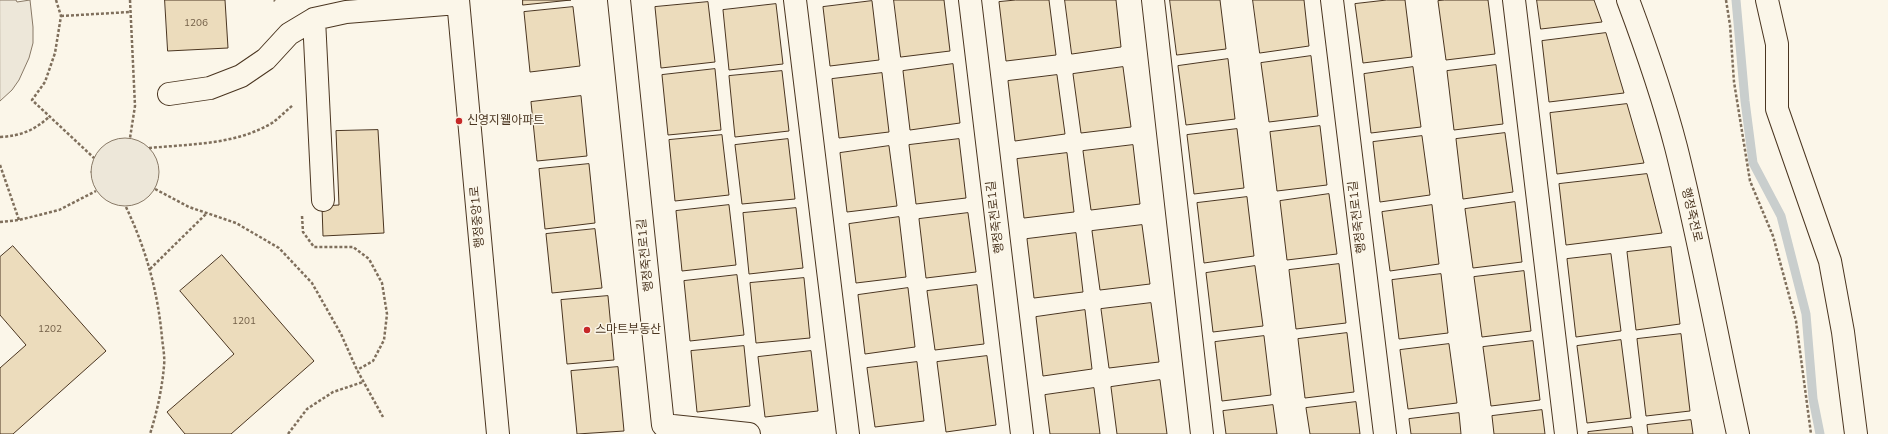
<!DOCTYPE html>
<html>
<head>
<meta charset="utf-8">
<style>
  body { margin:0 }
  canvas { display:block; background:#fbf6e9 }
</style>
</head>
<body>
<canvas width="1888" height="434"></canvas>
<script>
const g = document.querySelector('canvas').getContext('2d');
g.lineJoin = 'round';
function paint(path, color) { g.fillStyle = color; g.fill(path, 'evenodd'); }
function trace(path, color, width, dash) { g.strokeStyle = color; g.lineWidth = width; g.lineCap = dash ? 'butt' : 'round'; g.setLineDash(dash || []); g.stroke(path); }
function drawText(font, color, halo, rows, align = 'center') {
  g.font = font + ' "Nunito Sans","Noto Sans KR",sans-serif'; g.lineWidth = 3; g.setLineDash([]); g.textBaseline = 'middle'; g.strokeStyle = halo; g.fillStyle = color; for (const [text, x, y, turn = 0] of rows) {
    g.save(); g.translate(x, y); g.rotate((+turn || 0) * Math.PI / 180); g.textAlign = isNaN(turn) ? turn : align; if (halo) g.strokeText(text, 0, 0); g.fillText(text, 0, 0); g.restore();
  }
}
const parking = new Path2D(`
  M0 0H16L17 2 30 0 33 27V43L29 58 19 80 12 90 0 101Z
  M91 172a34 34 0 1 1 68 0a34 34 0 1 1-68 0Z`);
const stream = new Path2D(`
  M1736 0 1745 101 1753 163 1781 216 1806 314 1813 399 1820 434`);
const building = new Path2D(`
  M165 0H225L228 48 168 51Z
  M523 0H571L523 5Z
  M894 0H944L950 51 901 57Z
  M1016 0H1049L1056 55 1006 61 999 2Z
  M1065 0H1116L1121 47 1072 54Z
  M1170 0H1220L1226 49 1177 55Z
  M1253 0H1304L1309 46 1260 53Z
  M1387 0H1405L1412 57 1363 63 1355 4Z
  M1445 0H1488L1495 54 1446 60 1438 1Z
  M1537 0H1594L1602 22 1541 29Z
  M872 1 879 60 830 66 823 7Z
  M708 2 715 62 661 68 655 7Z
  M776 4 783 64 729 70 723 10Z
  M573 7 580 66 530 72 524 12Z
  M1606 33 1624 93 1549 102 1542 41Z
  M1311 56 1318 116 1269 122 1261 63Z
  M1228 59 1235 119 1186 125 1178 66Z
  M953 64 960 123 910 130 903 71Z
  M1496 65 1503 124 1454 130 1447 71Z
  M1123 67 1131 127 1081 133 1073 74Z
  M1413 67 1421 127 1371 133 1364 74Z
  M715 69 721 130 668 135 662 75Z
  M782 71 789 131 735 137 729 76Z
  M882 73 889 132 839 138 832 79Z
  M1057 75 1065 134 1015 141 1008 81Z
  M581 96 587 156 537 161 531 102Z
  M1627 104 1644 163 1557 174 1550 113Z
  M1320 126 1327 185 1277 191 1270 132Z
  M1237 129 1244 188 1194 194 1187 135Z
  M378 130 384 233 323 236 322 206 339 205 336 131Z
  M1505 133 1513 192 1463 199 1456 139Z
  M722 135 729 195 675 201 669 140Z
  M1422 136 1430 195 1380 202 1373 142Z
  M788 139 795 199 742 204 735 145Z
  M959 139 966 198 916 204 909 145Z
  M1133 145 1140 204 1091 210 1083 151Z
  M889 146 897 206 847 212 840 153Z
  M1067 153 1074 212 1024 218 1017 159Z
  M589 164 595 223 545 229 539 169Z
  M1647 174 1662 233 1566 245 1559 184Z
  M1329 194 1337 254 1287 260 1280 201Z
  M1247 197 1254 256 1204 263 1197 203Z
  M1515 202 1522 262 1473 268 1465 209Z
  M729 205 736 265 682 271 676 211Z
  M1432 205 1439 264 1390 271 1382 212Z
  M796 208 803 268 749 274 743 213Z
  M968 213 976 272 926 278 919 219Z
  M899 217 906 277 856 283 849 224Z
  M1142 225 1150 284 1100 290 1092 231Z
  M595 229 602 288 552 293 546 234Z
  M1076 233 1083 292 1034 298 1027 239Z
  M13 246 106 351 13 434H0V368L26 345 0 315V257Z
  M1671 247 1680 324 1636 330 1627 252Z
  M1611 254 1621 331 1576 337 1567 259Z
  M222 255 314 361 231 434H185L167 412 234 354 180 291Z
  M1339 264 1346 323 1296 329 1289 270Z
  M1255 266 1263 326 1213 332 1206 273Z
  M1524 271 1531 331 1482 337 1474 277Z
  M1441 274 1448 333 1399 339 1392 280Z
  M737 275 744 335 690 341 684 281Z
  M804 278 810 338 756 343 750 283Z
  M977 285 984 344 935 350 927 291Z
  M908 288 915 347 865 354 858 295Z
  M608 296 614 360 567 364 561 300Z
  M1151 303 1159 362 1109 368 1101 309Z
  M1085 310 1092 369 1043 376 1036 317Z
  M1347 333 1354 392 1305 398 1298 339Z
  M1681 334 1690 411 1646 416 1637 339Z
  M1264 336 1271 395 1222 401 1215 342Z
  M1621 340 1631 418 1587 423 1577 346Z
  M1533 341 1540 400 1491 406 1483 347Z
  M1449 344 1457 403 1408 409 1400 350Z
  M744 346 750 406 697 412 691 351Z
  M811 351 818 411 765 417 758 357Z
  M987 356 996 425 946 432 937 362Z
  M917 362 924 421 875 427 867 368Z
  M618 367 624 431 577 434 571 371Z
  M1160 380 1167 434H1117L1111 387Z
  M1094 388 1100 434H1050L1045 395Z
  M1356 402 1360 434H1310L1306 408Z
  M1273 405 1277 434H1226L1223 411Z
  M1542 410 1545 434H1494L1492 416Z
  M1459 413 1461 434H1411L1409 419Z
  M1691 420 1693 434H1648L1647 425Z
  M1632 427 1633 434H1588V432Z`);
const path = new Path2D(`
  M56 0 61 16 55 53 45 82 32 100 94 158
  M130 0 135 106 130 138
  M274 0 275 1
  M1726 0 1730 25 1734 82 1750 181 1773 236 1796 321 1811 434
  M61 16 130 12
  M0 137C21 136 35 130 50 116
  M149 148C190 144 235 145 272 123 279 118 286 111 293 105
  M0 165 19 220
  M155 189 189 207 236 223 279 248 312 283 341 334 357 370 383 417
  M126 207C146 249 158 292 162 338 163 347 165 357 164 366 162 389 157 412 150 434
  M302 216 303 232 314 247H353L369 259 382 283 387 314 384 340 373 361 357 370
  M0 222 19 220 59 210 96 191
  M150 269 207 213
  M288 434 307 409 333 392 363 382`);
const minor = new Path2D(`
  M458 0 498 434
  M619 0 663 425 749 434
  M795 0 848 434
  M970 0 1022 434
  M1153 0 1202 434
  M1332 0 1385 434
  M1514 0 1566 434
  M1628 0C1646 48 1663 97 1676 147 1700 242 1717 338 1738 434
  M1767 0 1777 44V109L1830 261 1843 332 1856 434
  M314 19 323 200
  M169 94 210 88 241 76 266 59 289 34 314 19 346 12 458 3`);
const markers = [
  [459,121,4,"#c62828"],
  [587,330,4,"#c62828"]
];
const numberNames = [
  ["1206",196,24],
  ["1201",244,322],
  ["1202",50,330]
];
const poiNames = [
  ["신영지웰아파트",467,121],
  ["스마트부동산",595,330]
];
const streetNames = [
  ["행정죽전로",1691,215,77],
  ["행정중앙1로",478,217,-95],
  ["행정죽전로1길",996,217,-97],
  ["행정죽전로1길",1358,217,-97],
  ["행정죽전로1길",646,255,-96]
];
paint(parking, '#ede7d9');
trace(parking, '#887966', 1);
trace(stream, '#c9cecd', 9);
paint(building, '#ecdcbc');
trace(building, '#4a3520', 1);
trace(minor, '#4a3520', 24);
trace(path, '#7f6f5c', 2.5, [3, 2]);
trace(minor, '#fbf6e9', 22);
for (const [x, y, r, color] of markers) { const dot = new Path2D(); dot.arc(x, y, r, 0, 2 * Math.PI); g.fillStyle = color; g.fill(dot); trace(dot, '#fbf6e9', 1.5); }
drawText('10px', '#725f47', null, numberNames);
drawText('12px', '#4a3520', '#fbf6e9', poiNames, 'left');
drawText('12px', '#4a3520', '#fbf6e9', streetNames);
</script>
</body>
</html>
